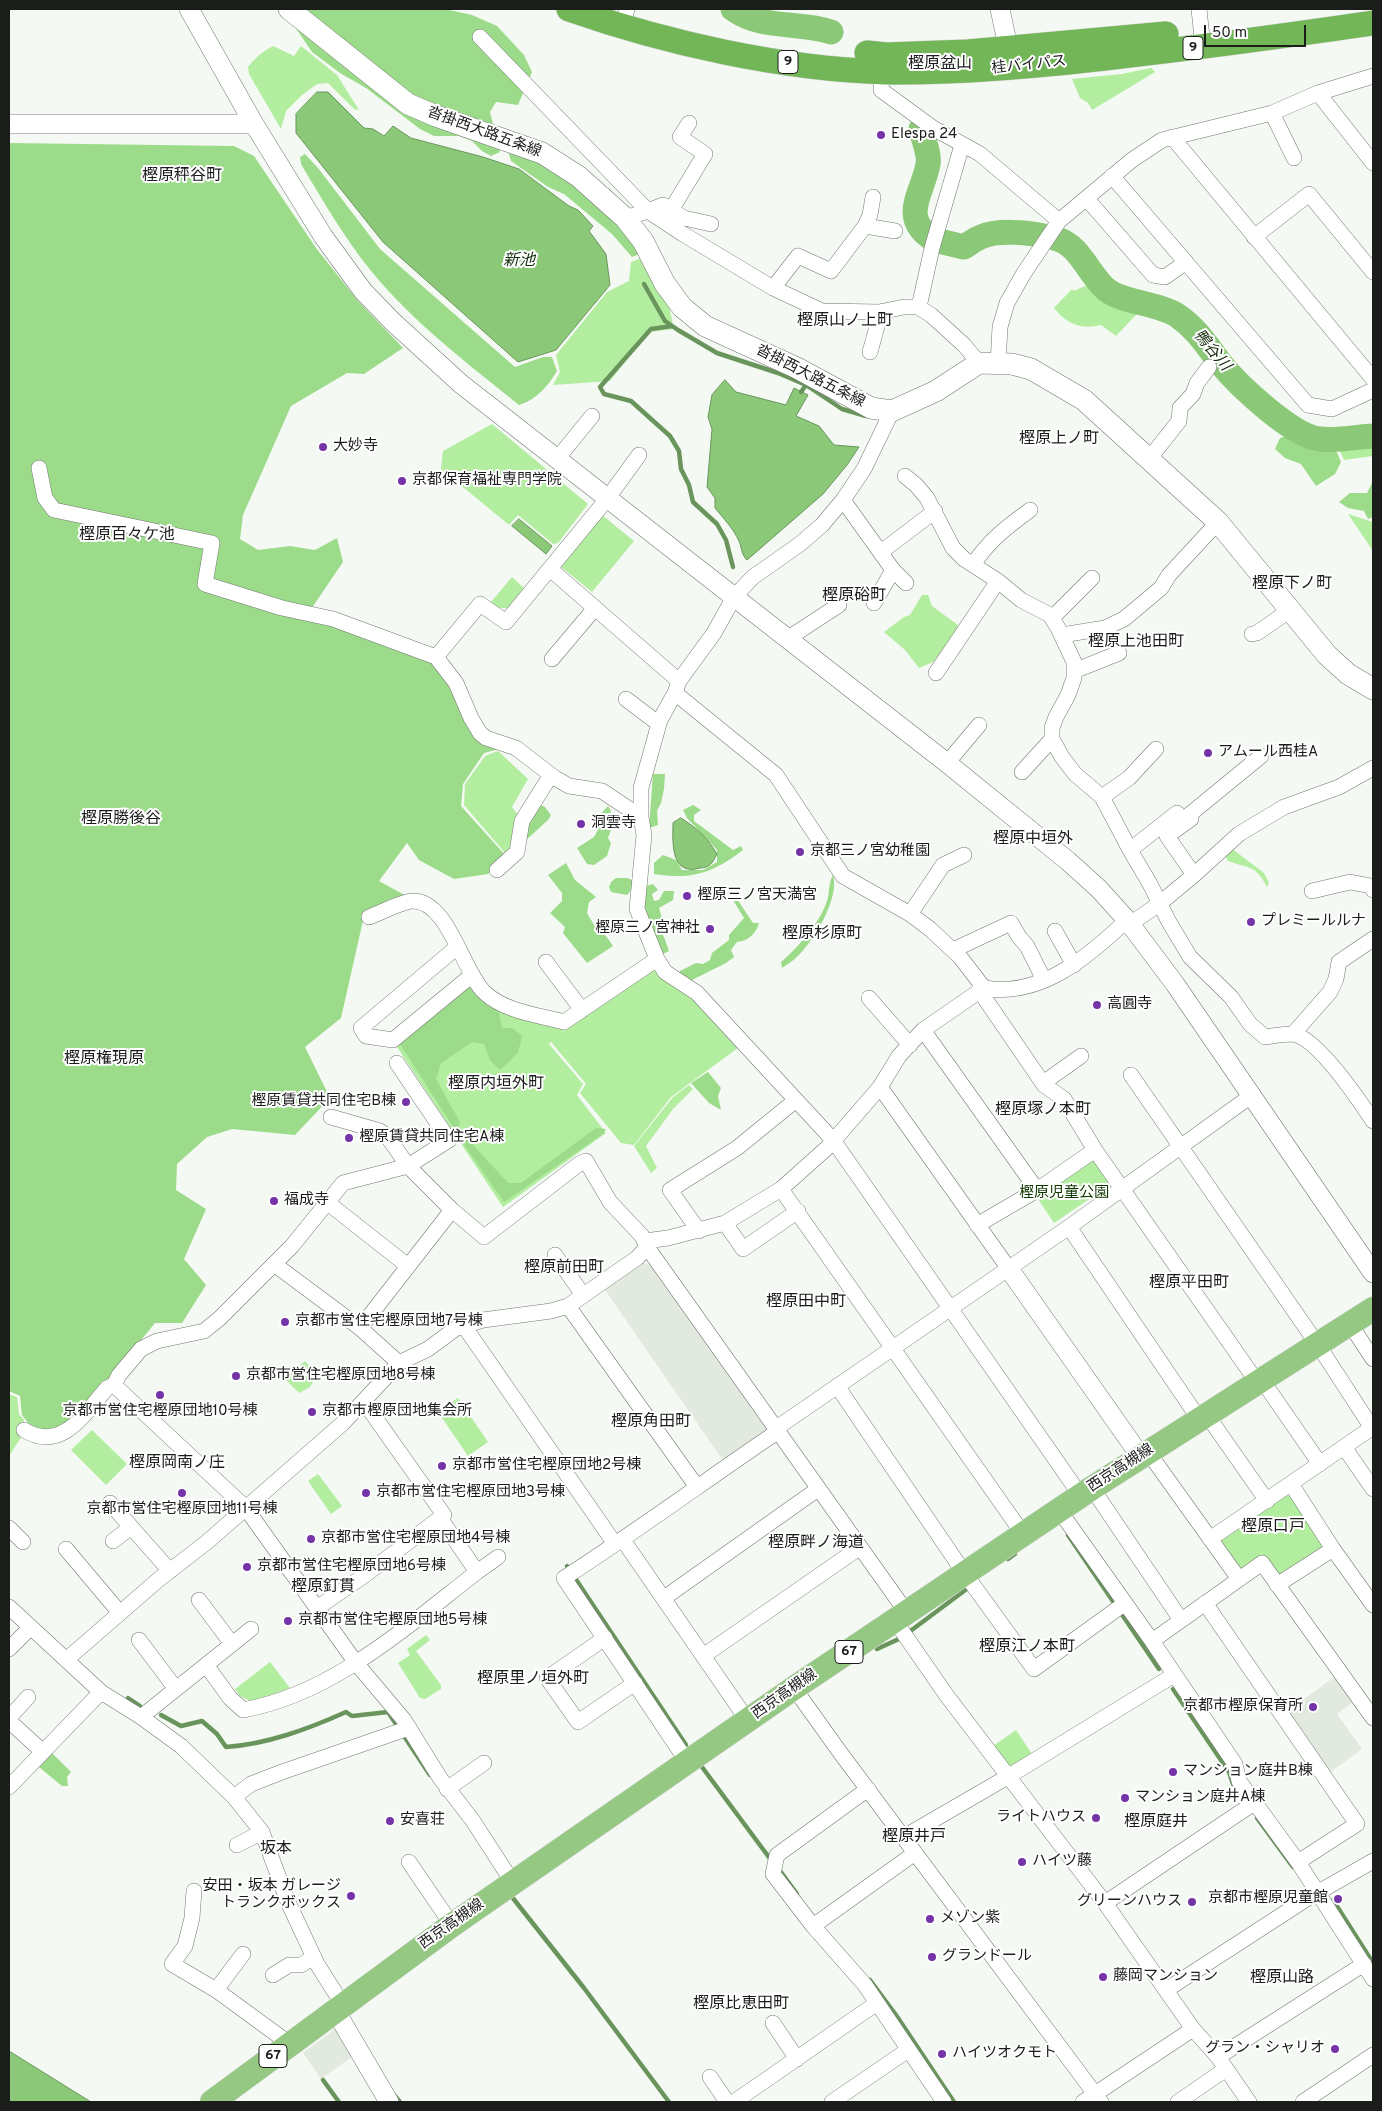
<!DOCTYPE html>
<html>
<head>
<meta charset="utf-8">
<style>
  body { margin:0 }
  #map { position:relative; width:1382px; height:2111px; overflow:hidden; background:#f4f9f3; font-family:Overpass,sans-serif }
  canvas { display:block }
  .frame { position:absolute; inset:0; border:10px solid #1b1d1b; pointer-events:none }
  .scale { position:absolute; left:1204px; top:25px; width:102px; height:22px; box-sizing:border-box; border:2px solid #1b1d1b; border-top:0; padding-left:6px; font-size:15px; line-height:18px; white-space:nowrap; color:#1b1d1b; -webkit-text-stroke:4px #fff; paint-order:stroke }
</style>
</head>
<body>
<div id="map">
<canvas width="1382" height="2111"></canvas>
<div class="frame"></div>
<div class="scale">50 m</div>
</div>
<script>
const g = document.querySelector('canvas').getContext('2d');
g.lineJoin = 'round';
function paint(path, color) { g.fillStyle = color; g.fill(path, 'evenodd'); }
function trace(path, color, width, dash) { g.strokeStyle = color; g.lineWidth = width; g.lineCap = dash ? 'butt' : 'round'; g.setLineDash(dash || []); g.stroke(path); }
function drawText(font, color, halo, rows, align = 'center') {
  g.font = font + ' Overpass,"Noto Sans JP",sans-serif'; g.lineWidth = 4; g.setLineDash([]); g.textBaseline = 'middle'; g.strokeStyle = halo; g.fillStyle = color; for (const [text, x, y, turn = 0] of rows) {
    g.save(); g.translate(x, y); g.rotate((+turn || 0) * Math.PI / 180); g.textAlign = isNaN(turn) ? turn : align; if (halo) g.strokeText(text, 0, 0); g.fillText(text, 0, 0); g.restore();
  }
}
const built = new Path2D(`
  M643 1263 653 1265 767 1427 766 1433 724 1462 605 1290Z
  M1336 1676 1354 1701 1337 1714 1362 1749 1329 1773 1287 1711Z
  M336 2028 353 2056 321 2079 303 2053Z`);
const green = new Path2D(`
  M273 46 294 56 301 46 337 75 359 110 354 109 328 83 317 84 302 95 286 111 281 129 249 74 248 67C255 58 263 51 273 46Z
  M1151 68 1155 72 1092 110 1088 103 1080 98 1072 79 1122 74Z
  M644 257 668 302 674 329 649 332 610 381 553 385 560 372 556 355 607 292 629 281 631 262Z
  M1094 282 1108 296 1136 305 1137 314 1116 336 1101 325C1082 330 1066 324 1054 308L1072 289 1074 291Z
  M492 424 588 504 558 543 553 544 518 515 509 525 441 469 443 451Z
  M1373 440V456L1344 460 1337 445Z
  M1348 514 1373 522V551Z
  M602 515 634 541 592 592 560 566Z
  M512 577 526 590 511 608H499L491 602Z
  M922 595H928L932 606 958 625 960 630 933 662 919 668 905 650 884 632 904 617 910 615Z
  M498 751 528 779 512 807 518 815 512 848 506 854 464 805 465 784 485 756Z
  M1231 848 1264 873 1269 883 1267 887C1255 864 1250 869 1228 861L1224 854Z
  M651 968 669 984 690 994 738 1048 671 1097 634 1145 621 1143 580 1093 586 1084 551 1042 549 1044 583 1084 577 1095 606 1133 503 1207 395 1044 468 983 565 1028 562 1032Z
  M689 1085 693 1089 673 1109 646 1146 657 1168 651 1173 634 1146 673 1097Z
  M1091 1153 1110 1181V1185L1054 1223 1034 1193Z
  M305 1361 317 1375 310 1387 299 1393 285 1379Z
  M9 1394 17 1397 19 1414 24 1420V1433L9 1456Z
  M458 1398 488 1442 468 1456 438 1412Z
  M92 1430 127 1464 106 1485 71 1450Z
  M318 1474 342 1506 331 1514 308 1481Z
  M1286 1495 1292 1496 1325 1545 1324 1550 1280 1580 1263 1557 1242 1571 1218 1542Z
  M426 1635 430 1640 416 1651 441 1685V1689L425 1699 420 1698 398 1663 410 1655 407 1649Z
  M270 1662 290 1688 253 1702 240 1696 235 1689Z
  M1016 1730 1032 1754 1011 1768 993 1746Z`);
const forest = new Path2D(`
  M290 9H445L472 15 497 26 524 55 532 72 518 105 496 102 490 112 500 152 491 156 482 151 472 141 459 136H434L420 129 366 88 340 73 312 52 289 18Z
  M9 143 234 146 254 156 316 248 358 301 403 348 364 374 347 373 291 406 243 515 240 539 258 550 290 546 315 550 337 538 343 562 307 615 425 654 499 749 484 753 463 784 461 806 506 856 488 874 454 879 419 860 407 843 379 881 410 898 364 916 341 1018 305 1047 330 1098 295 1135 232 1129 207 1137 177 1164 176 1190 206 1209 184 1259 206 1285 182 1323H155L68 1429 35 1432 22 1415 20 1396 9 1391Z
  M507 147 541 159 627 227 642 253 632 257 612 234 564 194 548 187 511 161Z
  M305 154 318 168 380 249 515 367 543 357H552L557 371C548 386 536 400 519 405 468 364 414 323 372 272 345 239 323 201 301 164L300 157Z
  M1290 435 1313 444 1333 443 1341 462 1335 474 1316 486 1301 464 1285 458 1275 449 1280 438Z
  M1373 481V517L1368 519 1364 511 1348 508 1339 502 1350 493H1367Z
  M653 774H665L664 789 661 803 657 811 658 825 649 828Z
  M693 805 701 810 694 815V821L733 850 741 846 743 850C713 873 692 880 654 874V863L663 855 676 860 682 870H703L717 862V850L687 818 683 810Z
  M535 806H544L551 815 548 820 526 840 523 836Z
  M608 806 611 811 608 822 612 827 608 838 611 843 607 856 594 865 587 864 577 848 594 837 599 828 596 819Z
  M566 863 575 880 596 897 589 902 587 913 597 930 606 936 613 946 587 963 563 933 565 927 550 913 562 901V893L548 875Z
  M833 875C840 898 814 940 798 956 793 961 787 964 782 968L781 962C797 949 821 921 827 901 830 892 828 884 833 875Z
  M616 878H628L633 881 632 889 627 895 611 892 609 887 611 882Z
  M653 884 658 890 652 894 654 901 659 900 664 891H674L673 900 659 908 663 922 658 927 664 937 669 951 663 954 644 908 646 886Z
  M735 896 753 923H759C756 934 748 941 737 942L731 950 734 957 726 963 688 982 678 974 680 971 696 963 703 964 710 960 712 953 729 940V935L744 918 733 900Z
  M468 986 499 1013 502 1028H512L522 1036 518 1053 500 1070 490 1060 484 1044 472 1042 441 1063 436 1079 460 1122 457 1133 400 1044Z
  M708 1072 721 1088 718 1096 721 1110 709 1103 691 1083Z
  M596 1128 606 1129 603 1134 504 1202 460 1139 465 1136 508 1183H521Z
  M52 1753 71 1772 67 1777 68 1786H62L39 1767Z`);
const water = new Path2D(`
  M317 92H328L364 128 373 129 384 136 393 126 411 138 483 157 519 169 569 206 578 210 593 226 589 231 606 254 610 285 556 350 518 362 383 242 296 133V114Z
  M725 380 736 392 786 405 794 388 808 395 796 416 819 426 834 445 859 447 847 465 823 494 747 560C741 554 742 548 739 541 733 528 724 519 715 508V498L707 487 712 429 708 417 712 395Z
  M519 519 552 546 546 554 512 526Z
  M681 818C698 829 706 836 717 854 713 862 710 868 700 868 696 869 691 870 688 869 670 866 673 835 673 823Z
  M9 2051 91 2102H9Z`);
const stream = new Path2D(`
  M644 284 665 321 678 330 717 353 778 373 806 385 801 392
  M672 326 651 329 600 387 604 394 631 401 670 436 679 451 681 469 689 485 693 502 717 524 726 540 733 567
  M806 385 842 409 866 416
  M1068 1535 1159 1669
  M1008 1559 1015 1554
  M567 1566 686 1745
  M877 1649 901 1638 968 1588
  M1173 1689 1229 1772 1233 1784
  M128 1698 140 1706
  M161 1715 181 1726 202 1721 217 1734 226 1747C268 1744 308 1729 346 1712L352 1716 388 1712 430 1775
  M702 1767 771 1860
  M1257 1818 1293 1867
  M778 1868 797 1894
  M512 1897 584 1988 669 2102
  M1333 1900 1373 1963
  M870 1980 896 2015 954 2102
  M323 2080 339 2102
  M394 2095 400 2102`);
const river = new Path2D(`
  M733 9C762 30 799 21 831 32
  M921 129C923 139 930 154 928 164 923 193 900 216 931 238
  M1057 239C1080 245 1090 277 1107 290 1121 302 1161 304 1178 316 1197 329 1208 347 1221 364 1238 385 1293 437 1320 439 1337 441 1356 437 1373 436
  M939 241 964 247C969 244 975 239 981 237 996 230 1027 232 1043 236`);
const minor = new Path2D(`
  M1199 9 1203 47
  M622 27 627 9
  M480 37 648 211 663 205 684 218 711 224
  M882 72 881 90 933 128 980 154 1059 221
  M1318 93 1373 163
  M1272 113 1294 158
  M1172 137 1373 379
  M1112 176 1308 405 1332 409 1373 390
  M1087 199 1153 275 1165 277 1186 262
  M671 210 705 154 680 137 689 123
  M625 218 648 211 683 234 773 288 822 311 879 312 904 307H918L931 315 964 345 979 363
  M865 226 895 231
  M1254 237 1309 194 1373 272
  M773 288 798 256 831 271 865 226 870 215 873 197
  M919 307 932 248 962 145
  M870 352 881 312
  M998 364 1000 327 1007 303 1024 273 1059 221 1132 160 1162 140 1272 113 1318 93 1373 76
  M892 411 864 469 843 500 822 525 800 544 753 577 734 597 714 633 679 681 675 693 660 720 641 788V817L644 835 637 909 657 959 665 972 697 993 833 1140 1081 1496
  M557 459 592 416
  M1149 459 1179 421 1180 408 1193 394 1197 383 1209 367
  M39 468 45 498 54 510 212 543 205 584 282 608 333 619 436 657 456 683 471 718 480 733 486 738 516 748 555 778 569 786 602 791 641 817
  M905 476 916 485 927 498 953 548 964 559 998 581 1021 600 1050 615 1058 628 1074 662V678L1068 695 1056 717 1052 728V739L1062 757 1075 774 1102 797 1130 850 1150 884 1169 922 1190 957 1231 997 1250 1024 1265 1037C1273 1036 1283 1034 1292 1034 1316 1036 1359 1100 1373 1121
  M843 500 893 570 906 583
  M881 552 935 511
  M973 565C988 541 1008 526 1030 510
  M550 569 679 681
  M874 603 893 570
  M1052 618 1092 578
  M1252 634 1257 633 1290 610
  M1062 635 1105 628 1124 619 1161 588 1169 575 1218 522
  M787 639 839 605
  M436 657 480 604 506 622 607 499 639 455
  M552 659 595 608
  M1074 671 1119 653
  M936 673 998 581
  M675 693 776 775 843 876 910 914 930 929 960 957 984 988C1041 998 1089 956 1127 920
  M626 699 659 724
  M947 763 979 725
  M1022 772 1052 739
  M1102 797 1129 778 1156 749
  M1130 850 1177 813
  M497 870 517 852 522 821 551 775
  M1194 875 1167 836 1191 819 1189 815 1261 756
  M1312 891 1350 882 1371 886 1373 890
  M910 914 943 865 964 855
  M369 917C380 913 401 902 412 901 448 899 463 973 485 993 506 1012 538 1015 564 1022L657 959
  M1130 924 1159 904 1194 875 1239 834 1284 807 1339 787 1373 768
  M1055 931 1074 965
  M457 947 361 1028 366 1036 393 1040 472 975
  M953 950 1011 923 1019 937 1027 946 1044 980
  M546 962 582 1010
  M979 990 1044 1085 1064 1099 1095 1150 1257 1382
  M869 998 910 1045
  M923 1030 1037 1190
  M1293 1034 1330 992 1336 979 1339 962 1373 939
  M397 1063 449 1140 408 1166 343 1183 292 1246 219 1319 204 1331 157 1341 141 1349 119 1375 114 1385 245 1507 356 1663 404 1720 440 1778 473 1821 513 1883
  M1131 1075 1322 1351 1372 1428
  M1043 1083 1081 1056
  M880 1087 1009 1269
  M331 1117 380 1131 387 1136 408 1166 452 1210 484 1237 579 1164 586 1161 610 1202 642 1236 647 1247 907 1613
  M781 1189 1023 1534
  M328 1203 408 1266
  M725 1223 743 1249 798 1211
  M977 1225 1037 1190 1095 1150
  M1069 1227 1199 1419
  M699 1231 670 1190 737 1148 796 1100
  M645 1241 668 1238 725 1223 781 1189 828 1147 880 1087 899 1056 923 1030 984 988
  M555 1255 583 1295
  M274 1264 360 1328 399 1363
  M568 1306 697 1487
  M1350 1324 1373 1359
  M464 1326 615 1544
  M360 1328 452 1210
  M1262 1380 1320 1464
  M837 1386 965 1574 1034 1669 1124 1604
  M1207 1415 1267 1501
  M775 1429 1069 1227 1251 1096
  M24 1430C62 1453 85 1413 107 1388L114 1385
  M1344 1447 1373 1489
  M1148 1452 1239 1579
  M1291 1484 1333 1549 1373 1605
  M1092 1488 1181 1620
  M110 1503 170 1571
  M1059 1510 1152 1641 1235 1764 1239 1781 1298 1862 1373 1979
  M9 1528 23 1542
  M1210 1539 1373 1427
  M623 1540 748 1721
  M113 1541 131 1527
  M66 1549 120 1613
  M477 1572 498 1557
  M1277 1585 1333 1549
  M664 1598 818 1489
  M199 1600 232 1644
  M1205 1603 1357 1824 1298 1862
  M9 1607 101 1692 141 1717 181 1746 234 1797 262 1832 288 1902 317 1964 343 2005
  M317 1608 365 1575 444 1515 364 1402
  M895 1621 947 1696 1105 1903 1193 2029 1218 2057 1249 2102
  M605 1638 547 1678 578 1722 635 1683
  M139 1640 176 1689
  M1152 1641 1262 1563 1373 1718
  M9 1649 31 1627
  M703 1656 859 1548
  M66 1660 158 1580 207 1542 343 1423 399 1363 428 1349 455 1329 464 1326 483 1320 551 1311 568 1306 637 1258 647 1247
  M206 1665 251 1629
  M794 1688 839 1751 1101 2102
  M141 1717 206 1665 230 1698 243 1710C333 1694 407 1626 477 1572L440 1518
  M9 1718 28 1697
  M9 1721 42 1751
  M688 1763 564 1578C637 1531 706 1480 777 1432
  M9 1787 101 1692
  M447 1789 484 1763
  M868 1789 777 1855 773 1874 813 1926 865 1985 944 2102
  M234 1797 251 1784 282 1772 409 1728
  M904 1837 1009 1776 1174 1675
  M237 1845 262 1832
  M409 1862 452 1925
  M194 1891 192 1918 185 1946 172 1964 216 1990 290 2044
  M1105 1903 1254 1803
  M813 1926 915 1853
  M273 1975 289 1965H301L314 1957
  M216 1990 243 1954
  M1166 1990 1308 1898 1373 1861
  M773 2023 797 2059
  M1218 2057 1364 1964
  M710 2077 727 2102
  M734 2102 877 2003
  M832 2102 908 2050
  M1083 2102 1193 2029
  M1178 2102 1226 2069
  M1303 2102 1373 2055`);
const tertiary = new Path2D(`
  M189 9 254 124 323 236 363 291 393 322 461 384 947 763 1068 861 1099 889 1127 920 1175 984 1373 1273
  M1000 9 1011 61
  M9 124H254
  M1009 1269 1141 1457
  M335 2010 389 2102`);
const secondary = new Path2D(`
  M289 9 408 104 436 116 542 153 578 176 625 218 643 241 665 284 682 307 705 326 797 368 871 408 892 411 936 391 979 363 1012 364 1031 369 1084 400 1218 522 1327 655 1348 674 1373 689`);
const primary = new Path2D(`
  M212 2102 452 1925 794 1688 1092 1488 1373 1309`);
const trunk = new Path2D(`
  M569 9C666 43 782 69 885 72 959 73 1032 66 1105 58 1195 48 1284 36 1373 23
  M867 53 886 55 968 52 1166 34`);
const markers = [
  [881,135,5,"#7433a7"],
  [323,447,5,"#7433a7"],
  [402,481,5,"#7433a7"],
  [1208,753,5,"#7433a7"],
  [581,824,5,"#7433a7"],
  [800,852,5,"#7433a7"],
  [687,896,5,"#7433a7"],
  [1251,922,5,"#7433a7"],
  [710,929,5,"#7433a7"],
  [1097,1005,5,"#7433a7"],
  [406,1102,5,"#7433a7"],
  [349,1138,5,"#7433a7"],
  [274,1201,5,"#7433a7"],
  [285,1322,5,"#7433a7"],
  [236,1376,5,"#7433a7"],
  [160,1395,5,"#7433a7"],
  [312,1412,5,"#7433a7"],
  [442,1466,5,"#7433a7"],
  [182,1493,5,"#7433a7"],
  [366,1493,5,"#7433a7"],
  [311,1539,5,"#7433a7"],
  [247,1567,5,"#7433a7"],
  [288,1621,5,"#7433a7"],
  [1313,1707,5,"#7433a7"],
  [1173,1772,5,"#7433a7"],
  [1125,1798,5,"#7433a7"],
  [1096,1818,5,"#7433a7"],
  [390,1821,5,"#7433a7"],
  [1022,1862,5,"#7433a7"],
  [351,1896,5,"#7433a7"],
  [1338,1899,5,"#7433a7"],
  [1192,1902,5,"#7433a7"],
  [930,1919,5,"#7433a7"],
  [932,1957,5,"#7433a7"],
  [1103,1977,5,"#7433a7"],
  [1335,2049,5,"#7433a7"],
  [942,2054,5,"#7433a7"]
];
const shields = [
  [1193,48,20],
  [788,62,20],
  [849,1652,28],
  [273,2056,28]
];
const shieldNames = [
  ["9",1193,48],
  ["9",788,62],
  ["67",849,1652],
  ["67",273,2056]
];
const streetNames = [
  ["桂バイパス",1029,66,-6],
  ["沓掛西大路五条線",484,133,20],
  ["沓掛西大路五条線",810,377,27],
  ["西京高槻線",1121,1469,-33],
  ["西京高槻線",785,1695,-35],
  ["西京高槻線",452,1925,-35]
];
const poiNames = [
  ["Elespa 24",891,135],
  ["大妙寺",333,447],
  ["京都保育福祉専門学院",412,481],
  ["アムール西桂A",1218,753],
  ["洞雲寺",591,824],
  ["京都三ノ宮幼稚園",810,852],
  ["樫原三ノ宮天満宮",697,896],
  ["プレミールルナ",1261,922],
  ["樫原三ノ宮神社",700,929,"right"],
  ["高圓寺",1107,1005],
  ["樫原賃貸共同住宅B棟",396,1102,"right"],
  ["樫原賃貸共同住宅A棟",359,1138],
  ["福成寺",284,1201],
  ["京都市営住宅樫原団地7号棟",295,1322],
  ["京都市営住宅樫原団地8号棟",246,1376],
  ["京都市営住宅樫原団地10号棟",160,1412,"center"],
  ["京都市樫原団地集会所",322,1412],
  ["京都市営住宅樫原団地2号棟",452,1466],
  ["京都市営住宅樫原団地3号棟",376,1493],
  ["京都市営住宅樫原団地11号棟",182,1510,"center"],
  ["京都市営住宅樫原団地4号棟",321,1539],
  ["京都市営住宅樫原団地6号棟",257,1567],
  ["京都市営住宅樫原団地5号棟",298,1621],
  ["京都市樫原保育所",1303,1707,"right"],
  ["マンション庭井B棟",1183,1772],
  ["マンション庭井A棟",1135,1798],
  ["ライトハウス",1086,1818,"right"],
  ["安喜荘",400,1821],
  ["ハイツ藤",1032,1862],
  ["安田・坂本 ガレージ",341,1887,"right"],
  ["トランクボックス",341,1904,"right"],
  ["京都市樫原児童館",1328,1899,"right"],
  ["グリーンハウス",1182,1902,"right"],
  ["メゾン紫",940,1919],
  ["グランドール",942,1957],
  ["藤岡マンション",1113,1977],
  ["グラン・シャリオ",1325,2049,"right"],
  ["ハイツオクモト",952,2054]
];
const parkNames = [
  ["樫原児童公園",1064,1194]
];
const neighbourhoodNames = [
  ["樫原盆山",940,65],
  ["樫原秤谷町",182,177],
  ["樫原山ノ上町",845,322],
  ["樫原上ノ町",1059,440],
  ["樫原百々ケ池",127,536],
  ["樫原下ノ町",1292,585],
  ["樫原硲町",854,597],
  ["樫原上池田町",1136,643],
  ["樫原勝後谷",121,820],
  ["樫原中垣外",1033,840],
  ["樫原杉原町",822,935],
  ["樫原権現原",104,1060],
  ["樫原内垣外町",496,1085],
  ["樫原塚ノ本町",1043,1111],
  ["樫原前田町",564,1269],
  ["樫原平田町",1189,1284],
  ["樫原田中町",806,1303],
  ["樫原角田町",651,1423],
  ["樫原岡南ノ庄",177,1464],
  ["樫原口戸",1273,1528],
  ["樫原畔ノ海道",816,1544],
  ["樫原釘貫",323,1588],
  ["樫原江ノ本町",1027,1648],
  ["樫原里ノ垣外町",533,1680],
  ["樫原庭井",1156,1823],
  ["樫原井戸",914,1838],
  ["坂本",276,1850],
  ["樫原山路",1282,1979],
  ["樫原比恵田町",741,2005]
];
const waterNames = [
  ["新池",519,262],
  ["鴨谷川",1211,351,50]
];
paint(built, '#e2eae0');
paint(green, '#b2eda0');
paint(forest, '#9cdb89');
paint(water, '#8bc978');
trace(water, '#69955c', 1);
trace(stream, '#69955c', 4.5);
trace(river, '#8bc978', 25);
trace(minor, '#737772', 16);
trace(tertiary, '#737772', 20);
trace(secondary, '#737772', 22);
trace(primary, '#d6d6d6', 25);
trace(trunk, '#d6d6d6', 26);
trace(minor, '#fff', 15);
trace(tertiary, '#fff', 19);
trace(secondary, '#fff', 21);
trace(primary, '#95c882', 24);
trace(trunk, '#72b658', 25);
for (const [x, y, r, color] of markers) { const dot = new Path2D(); dot.arc(x, y, r, 0, 2 * Math.PI); g.fillStyle = color; g.fill(dot); trace(dot, '#fff', 2); }
for (const [x, y, w] of shields) { const box = new Path2D(); box.roundRect(x - w / 2, y - 11.5, w, 23, 4); g.fillStyle = '#fff'; g.fill(box); trace(box, '#1b1d1b', 1); }
drawText('bold 14px', '#1b1d1b', null, shieldNames);
drawText('15px', '#1b1d1b', '#fff', streetNames);
drawText('15px', '#1b1d1b', '#fff', poiNames, 'left');
drawText('15px', '#103900', '#fff', parkNames);
drawText('16px', '#1b1d1b', '#fff', neighbourhoodNames);
drawText('italic 16px', '#183010', '#fff', waterNames);
</script>
</body>
</html>
